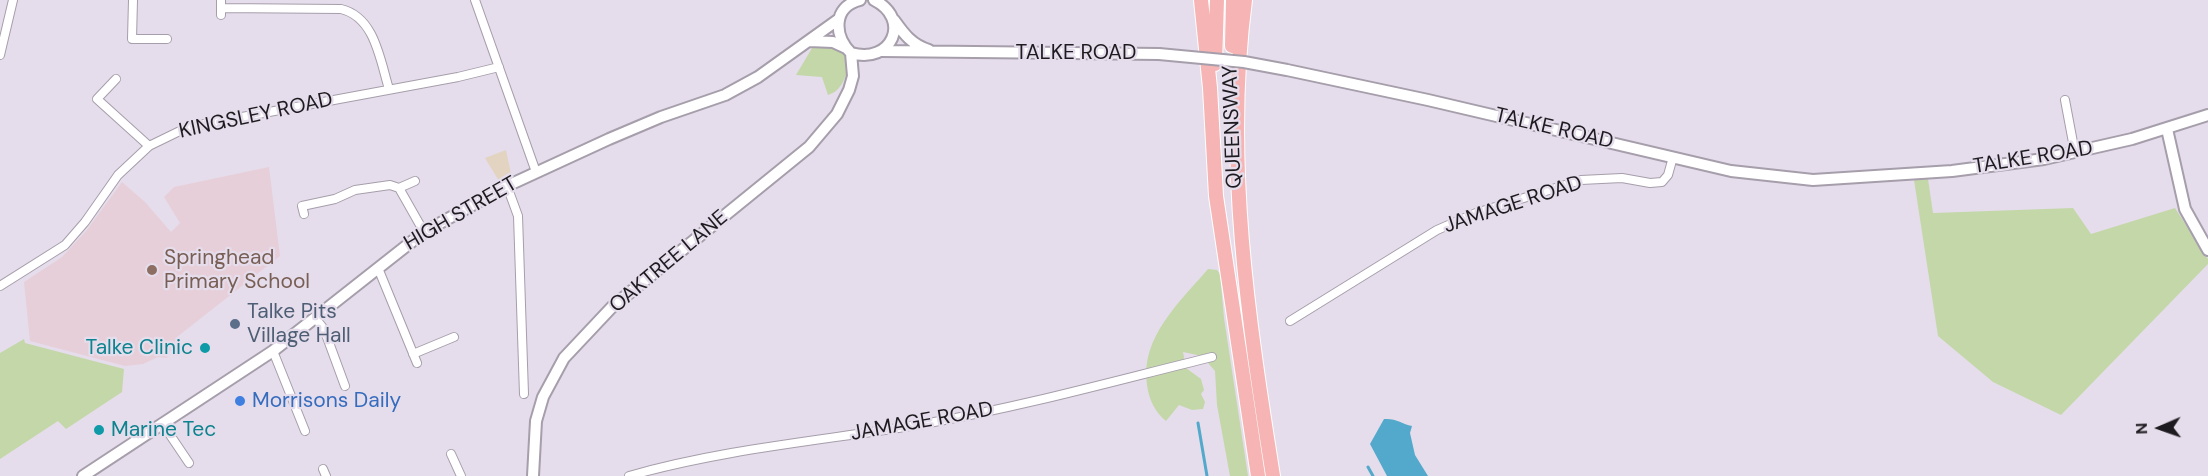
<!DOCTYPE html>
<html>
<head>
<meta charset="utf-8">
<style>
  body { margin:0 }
  #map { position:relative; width:2208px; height:476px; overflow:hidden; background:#e5ddeb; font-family:"DM Sans",sans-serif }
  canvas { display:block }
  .north { position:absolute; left:2130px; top:398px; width:60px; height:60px; -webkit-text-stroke:4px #e5ddeb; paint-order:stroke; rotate:268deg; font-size:16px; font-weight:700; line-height:24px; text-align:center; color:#1e1b20 }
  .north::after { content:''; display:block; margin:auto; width:21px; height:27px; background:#1e1b20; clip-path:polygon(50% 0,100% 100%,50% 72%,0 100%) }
</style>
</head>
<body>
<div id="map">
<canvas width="2208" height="476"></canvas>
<div class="north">N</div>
</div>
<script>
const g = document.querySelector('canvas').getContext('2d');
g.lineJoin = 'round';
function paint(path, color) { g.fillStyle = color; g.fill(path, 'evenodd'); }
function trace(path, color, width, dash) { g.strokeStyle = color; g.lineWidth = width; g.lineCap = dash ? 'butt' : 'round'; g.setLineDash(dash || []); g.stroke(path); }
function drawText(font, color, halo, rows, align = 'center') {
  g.font = font + ' "DM Sans",sans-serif'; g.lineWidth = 4.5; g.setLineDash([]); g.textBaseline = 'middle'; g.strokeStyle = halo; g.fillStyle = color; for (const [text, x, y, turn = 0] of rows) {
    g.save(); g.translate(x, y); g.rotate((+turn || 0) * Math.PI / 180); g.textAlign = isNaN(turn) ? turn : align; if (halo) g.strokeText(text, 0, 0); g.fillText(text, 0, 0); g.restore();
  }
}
const industrial = new Path2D(`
  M506 150 511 174 499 181 485 158Z`);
const education = new Path2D(`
  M269 167 280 256 177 337 167 358 158 357 143 364 125 366 30 341 24 282 62 257 86 231 122 182 145 202 171 232 180 223 164 197 174 187Z`);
const green = new Path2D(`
  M815 43 844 52 850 63C846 76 842 91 828 95L822 77 796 75Z
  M1928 179 1933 213 2073 208 2091 234 2175 208 2208 259V264L2061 415 1993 382 1938 336 1914 180Z
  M1208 269 1217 270 1220 274 1224 318 1248 476H1230L1217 405 1215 371 1202 356 1183 352 1186 368 1201 379 1204 390 1201 394 1205 402 1203 409 1192 410 1179 405 1166 421C1155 412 1149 400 1147 385 1140 337 1180 302 1208 269Z
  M24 339 25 343 124 369 122 392 66 429 58 421 0 459V353Z`);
const water = new Path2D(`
  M1384 419C1396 418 1402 424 1412 426L1410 433 1415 455 1428 476H1387L1370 444Z`);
const stream = new Path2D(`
  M1198 423 1207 476
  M1368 467 1373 476`);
const street = new Path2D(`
  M133 0 132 39H167
  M475 0 536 172
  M221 8 341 9C375 17 380 60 389 89
  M221 15V0
  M0 55 13 0
  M116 79 97 99 149 146
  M2065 100 2075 153
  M507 186 518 216 524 394
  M399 188 415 181
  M304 214 302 206 335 199 355 190 390 185 399 188 424 232
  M378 268 417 363
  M0 286 65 245 85 222 118 175 149 146 188 127 458 77 499 67
  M316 319 324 329 345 386
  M1290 321 1437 230 1476 213 1581 180 1622 178 1650 183 1662 182 1668 175 1673 157
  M273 351 305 431
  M413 354 454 337
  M162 423 189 463
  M451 454 461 476
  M323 469 326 476
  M629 476C727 448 829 440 929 423 1025 406 1118 380 1212 357`);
const secondary = new Path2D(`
  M860 0C832 7 834 36 851 53 892 65 912 19 874 0
  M894 20C904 34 912 45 929 50
  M809 41 833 42 846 48
  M882 51 1159 54
  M1287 70 1428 100 1731 171 1813 180 1952 171 2044 159 2132 139 2208 115
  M2167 129 2185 209 2208 250
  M83 476 273 351 424 232 507 186 609 139 661 117 725 95 758 77 839 19
  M533 476 536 421 543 397 564 358 612 307 809 147 837 114 849 90 853 76 851 53`);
const highway = new Path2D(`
  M1201 0 1210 88 1216 196 1258 476
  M1245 0C1224 159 1248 319 1273 476
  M1232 46 1233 0
  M1215 64 1217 0`);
const secondaryBridge = new Path2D(`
  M1159 54 1244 62 1287 70`);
const markers = [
  [152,270,6,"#8d6e63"],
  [235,324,6,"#5c6f8a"],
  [205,348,6,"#0f9aa8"],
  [240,401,6,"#3f7fe0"],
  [99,430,6,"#0f9aa8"]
];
const streetNames = [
  ["TALKE ROAD",1076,53],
  ["KINGSLEY ROAD",256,116,-12],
  ["QUEENSWAY",1233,127,-92],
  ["TALKE ROAD",1554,129,13],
  ["TALKE ROAD",2033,158,-9],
  ["JAMAGE ROAD",1513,205,-18],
  ["HIGH STREET",461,214,-30],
  ["OAKTREE LANE",669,262,-40],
  ["JAMAGE ROAD",922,422,-10]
];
const educationNames = [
  ["Springhead",164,258],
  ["Primary School",164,282]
];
const serviceNames = [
  ["Talke Pits",247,312],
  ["Village Hall",247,336]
];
const cultureNames = [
  ["Talke Clinic",193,348],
  ["Marine Tec",111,430,"left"]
];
const shopNames = [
  ["Morrisons Daily",252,401]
];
paint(industrial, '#e2d4c1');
paint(education, '#e7cfd9');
paint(green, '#c4d7a9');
paint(water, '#53a9cb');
trace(stream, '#53a9cb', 3);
trace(street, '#a69eab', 10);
trace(secondary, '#a69eab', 14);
trace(highway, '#fff', 16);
trace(street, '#fff', 8);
trace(secondary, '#fff', 10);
trace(highway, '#f6b5b4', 14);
trace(secondaryBridge, '#a69eab', 14, []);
trace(secondaryBridge, '#fff', 10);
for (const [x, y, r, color] of markers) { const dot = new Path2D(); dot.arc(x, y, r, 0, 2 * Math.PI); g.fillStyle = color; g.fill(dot); trace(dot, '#e5ddeb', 2); }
drawText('21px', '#1e1b20', '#e5ddeb', streetNames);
drawText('21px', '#785e54', '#e5ddeb', educationNames, 'left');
drawText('21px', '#4e5e75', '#e5ddeb', serviceNames, 'left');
drawText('21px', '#0d838f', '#e5ddeb', cultureNames, 'right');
drawText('21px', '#366cbe', '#e5ddeb', shopNames, 'left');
</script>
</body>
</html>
